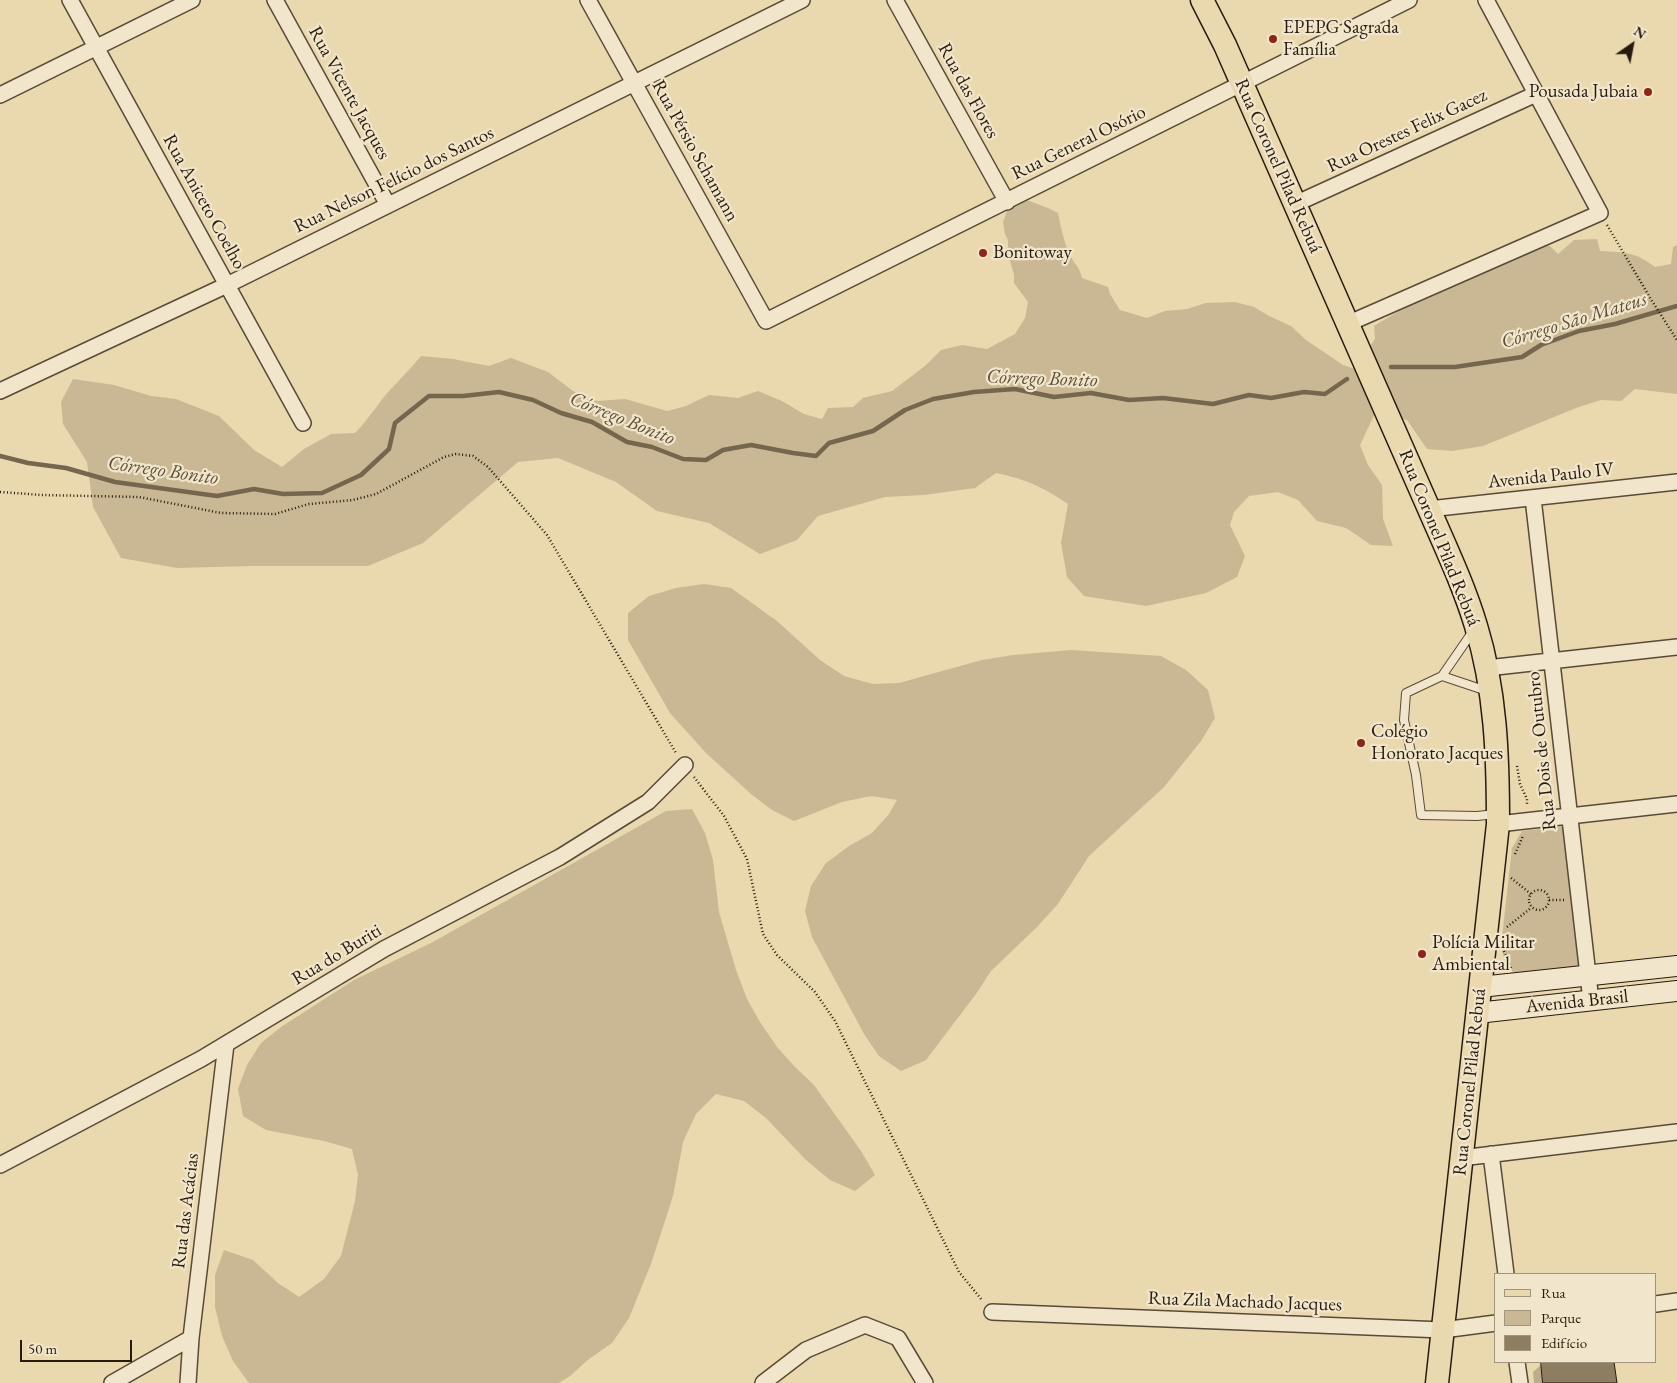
<!DOCTYPE html>
<html>
<head>
<meta charset="utf-8">
<style>
  body { margin:0 }
  #map { position:relative; width:1677px; height:1383px; overflow:hidden; background:#ead8af; font-family:"EB Garamond",serif }
  canvas { display:block }
  .legend { position:absolute; left:1494px; top:1273px; width:162px; height:90px; box-sizing:border-box; background:#f1e6cb; border:1px solid #a1957f; margin:0; padding:6px 9px; list-style:none; font-size:15px; color:#281b0d }
  .legend li { display:flex; align-items:center; gap:10px; height:25px }
  .legend b { width:25px; border:1px solid #a1957f }
  .north { position:absolute; left:1607px; top:20px; width:50px; height:50px; -webkit-text-stroke:4px #f1e6cb; paint-order:stroke; rotate:33deg; font-size:14px; font-weight:700; line-height:20px; text-align:center; color:#281b0d }
  .north::after { content:''; display:block; margin:auto; width:18px; height:22px; background:#281b0d; clip-path:polygon(50% 0,100% 100%,50% 72%,0 100%) }
  .scale { position:absolute; left:20px; top:1340px; width:112px; height:22px; box-sizing:border-box; border:2px solid #281b0d; border-top:0; padding-left:6px; font-size:15px; line-height:18px; white-space:nowrap; color:#281b0d; -webkit-text-stroke:4px #f1e6cb; paint-order:stroke }
</style>
</head>
<body>
<div id="map">
<canvas width="1677" height="1383"></canvas>
<ul class="legend">
<li><b style="height:6px;background:#ead8af"></b>Rua</li>
<li><b style="height:14px;background:#c9b893"></b>Parque</li>
<li><b style="height:14px;background:#8d7d61"></b>Edifício</li>
</ul>
<div class="north">N</div>
<div class="scale">50 m</div>
</div>
<script>
const g = document.querySelector('canvas').getContext('2d');
g.lineJoin = 'round';
function paint(path, color) { g.fillStyle = color; g.fill(path, 'evenodd'); }
function trace(path, color, width, dash) { g.strokeStyle = color; g.lineWidth = width; g.lineCap = dash ? 'butt' : 'round'; g.setLineDash(dash || []); g.stroke(path); }
function drawText(font, color, halo, rows, align = 'center') {
  g.font = font + ' "EB Garamond",serif'; g.lineWidth = 4.5; g.setLineDash([]); g.textBaseline = 'middle'; g.strokeStyle = halo; g.fillStyle = color; for (const [text, x, y, turn = 0] of rows) {
    g.save(); g.translate(x, y); g.rotate((+turn || 0) * Math.PI / 180); g.textAlign = isNaN(turn) ? turn : align; if (halo) g.strokeText(text, 0, 0); g.fillText(text, 0, 0); g.restore();
  }
}
const green = new Path2D(`
  M1024 199 1048 208 1058 213C1061 228 1064 243 1071 257 1076 267 1079 265 1082 278L1108 287 1110 294 1120 310 1147 318 1165 311 1187 309 1206 303 1235 302 1254 307 1269 316 1291 326 1306 340 1343 365 1364 372 1378 407 1360 445 1368 465 1382 485 1383 519 1393 546 1371 545 1346 528 1317 521 1298 500 1278 492 1249 496 1234 512 1230 525 1245 556 1237 577 1206 593 1146 606 1084 596 1067 577 1061 543 1068 504C1041 486 1028 480 996 473L975 488 924 495 885 497 818 516 797 540 760 554 709 523 657 511 616 482 558 458 518 462 423 543 368 566H251L177 568 121 558 93 507 87 462 63 424 61 402 73 379 114 385 151 396 176 399 219 416 254 450 282 467 304 449 331 434 355 433C369 419 378 403 391 389 401 378 411 368 421 356L453 359 489 366 511 358 548 372 573 391 597 401 625 399 667 411 686 406 709 395 738 398 758 391 782 401 804 414 822 419 828 408 853 407 863 398 892 391 925 366 941 350 962 345 987 349 1015 334 1025 318 1028 302 1014 283V275L1008 253V240L1005 234 1003 222 1007 211 1014 205Z
  M1597 239 1600 251C1625 253 1634 251 1655 267L1671 264 1673 247 1677 245V394L1635 389 1621 401 1601 400 1576 408 1483 446 1452 451 1427 449 1407 420 1392 417 1366 353 1375 339 1374 326 1407 306 1427 298 1439 287 1535 245 1550 246 1558 254 1574 240Z
  M704 584 731 588 777 621 820 660 844 676 873 684 899 683 982 660 1013 655 1071 650 1161 656 1186 670 1208 690 1215 718 1201 741 1164 787 1089 856 1058 904 1037 927 991 971 976 994 926 1060 901 1071 879 1056 864 1034 812 937 805 911 811 886 826 863 849 846 872 833 889 814 897 800 871 796 842 802 794 821 772 810 751 794 706 753 670 713 628 640V613L649 596 676 588Z
  M692 809 705 833 713 860 719 912 736 970 747 999 760 1022 777 1047 794 1066 814 1085 861 1151 875 1175 855 1191 830 1180 806 1160 766 1118 744 1101 716 1094 696 1114 683 1142 673 1196 651 1264 629 1318 612 1343 589 1359 570 1376 559 1383H249L233 1361 222 1336 215 1307V1275L224 1250 253 1260 278 1283 299 1297 324 1279 341 1256 355 1201 358 1175 352 1149 324 1141 266 1130 243 1116 238 1089 247 1065 261 1043 281 1027 354 980 431 943 666 811Z
  M1565 826 1580 969 1518 975 1509 969 1505 963 1501 946 1512 848 1522 831Z`);
const shadow = new Path2D(`
  M1563 1362H1613L1616 1383H1534L1533 1372 1542 1364Z`);
const stream = new Path2D(`
  M1391 367H1455L1522 357 1541 345 1579 331 1615 324 1677 306
  M0 456 28 463 66 468 115 482 217 496 254 489 283 494 322 493 361 475 389 449 395 423 429 396H463L499 392 533 400 561 413 592 422 627 442 652 447 683 459 706 460 723 450 751 445 793 453 816 456 829 443 873 431 905 410 933 399 974 392 1015 389 1054 397 1091 393 1129 400 1163 398 1213 404 1249 395 1271 398 1304 392 1325 394 1347 379`);
const building = new Path2D(`
  M1541 1362H1614L1617 1383H1543Z`);
const path = new Path2D(`
  M1607 225 1652 301 1677 340
  M0 492 41 495 139 497 221 513 275 514 309 504 353 500 376 494 444 457 456 454 473 456 488 467 547 535 676 753
  M1517 766 1520 784 1527 799V806
  M694 777 724 816 747 859 763 934 777 955 815 992 835 1021 959 1272 982 1300
  M1515 854 1523 836
  M1511 878 1531 894
  M1529 900a10 10 0 1 1 20 0a10 10 0 1 1-20 0Z
  M1549 900H1565
  M1507 927 1531 908
  M1504 951 1511 968`);
const lane = new Path2D(`
  M1473 631 1442 676 1406 693 1404 720 1416 775 1421 815 1477 816 1496 814
  M1442 676 1487 691`);
const street = new Path2D(`
  M70 0 303 423
  M275 0 388 205
  M588 0 766 321 1409 0
  M895 0 1007 202
  M0 95 192 0
  M1295 204 1536 94
  M1347 324 1600 213 1486 0
  M0 391 227 285 802 0
  M1533 498 1591 1001
  M1429 509 1677 482
  M1487 668 1677 647
  M1498 824 1677 804
  M1491 1154 1506 1274
  M1461 1158 1677 1132
  M0 1165 201 1059 384 949 560 857 648 802 685 765
  M1656 1304 1677 1301
  M992 1312 1443 1330 1496 1323
  M1517 1362 1520 1383
  M112 1383 191 1338
  M188 1383 191 1338 226 1044
  M763 1383 806 1350 865 1325 898 1338 925 1383`);
const secondary = new Path2D(`
  M1480 987 1677 966
  M1477 1013 1677 991`);
const primary = new Path2D(`
  M1202 0 1225 45 1429 509C1446 548 1464 586 1476 626 1496 691 1498 757 1498 824L1437 1383`);
const markers = [
  [1273,39,5,"#8f2418"],
  [1648,92,5,"#8f2418"],
  [983,253,5,"#8f2418"],
  [1361,743,5,"#8f2418"],
  [1422,954,5,"#8f2418"]
];
const poiNames = [
  ["EPEPG Sagrada",1283,28],
  ["Família",1283,50],
  ["Pousada Jubaia",1638,92,"right"],
  ["Bonitoway",993,253],
  ["Colégio",1371,732],
  ["Honorato Jacques",1371,754],
  ["Polícia Militar",1432,943],
  ["Ambiental",1432,965]
];
const streetNames = [
  ["Rua das Flores",968,91,61],
  ["Rua Vicente Jacques",349,93,61],
  ["Rua Orestes Felix Gacez",1407,131,-25],
  ["Rua General Osório",1079,143,-26],
  ["Rua Pérsio Schamann",695,151,61],
  ["Rua Coronel Pilad Rebuá",1278,166,66],
  ["Rua Nelson Felício dos Santos",394,180,-26],
  ["Rua Aniceto Coelho",204,202,61],
  ["Avenida Paulo IV",1551,476,-6],
  ["Rua Coronel Pilad Rebuá",1439,538,68],
  ["Rua Dois de Outubro",1542,751,-96],
  ["Rua do Buriti",337,955,-31],
  ["Avenida Brasil",1577,1002,-6],
  ["Rua Coronel Pilad Rebuá",1470,1082,-84],
  ["Rua das Acácias",186,1211,-83],
  ["Rua Zila Machado Jacques",1245,1302,2]
];
const waterNames = [
  ["Córrego São Mateus",1574,321,-17],
  ["Córrego Bonito",1042,379,2],
  ["Córrego Bonito",622,419,22],
  ["Córrego Bonito",163,471,8]
];
paint(green, '#c9b893');
paint(shadow, '#0003');
trace(stream, '#75664d', 4.5);
paint(building, '#8d7d61');
trace(building, '#281b0d', 1);
trace(lane, '#584a36', 10);
trace(street, '#584a36', 18);
trace(secondary, '#281b0d', 22);
trace(primary, '#281b0d', 25);
trace(path, '#281b0d', 2.5, [1, 2.5]);
trace(lane, '#f1e6cb', 8);
trace(street, '#f1e6cb', 15);
trace(secondary, '#f1e6cb', 20);
trace(primary, '#ead8af', 22);
for (const [x, y, r, color] of markers) { const dot = new Path2D(); dot.arc(x, y, r, 0, 2 * Math.PI); g.fillStyle = color; g.fill(dot); trace(dot, '#f1e6cb', 2); }
drawText('19px', '#281b0d', '#f1e6cb', poiNames, 'left');
drawText('19px', '#281b0d', '#f1e6cb', streetNames);
drawText('italic 20px', '#5b4d38', '#f1e6cb', waterNames);
</script>
</body>
</html>
